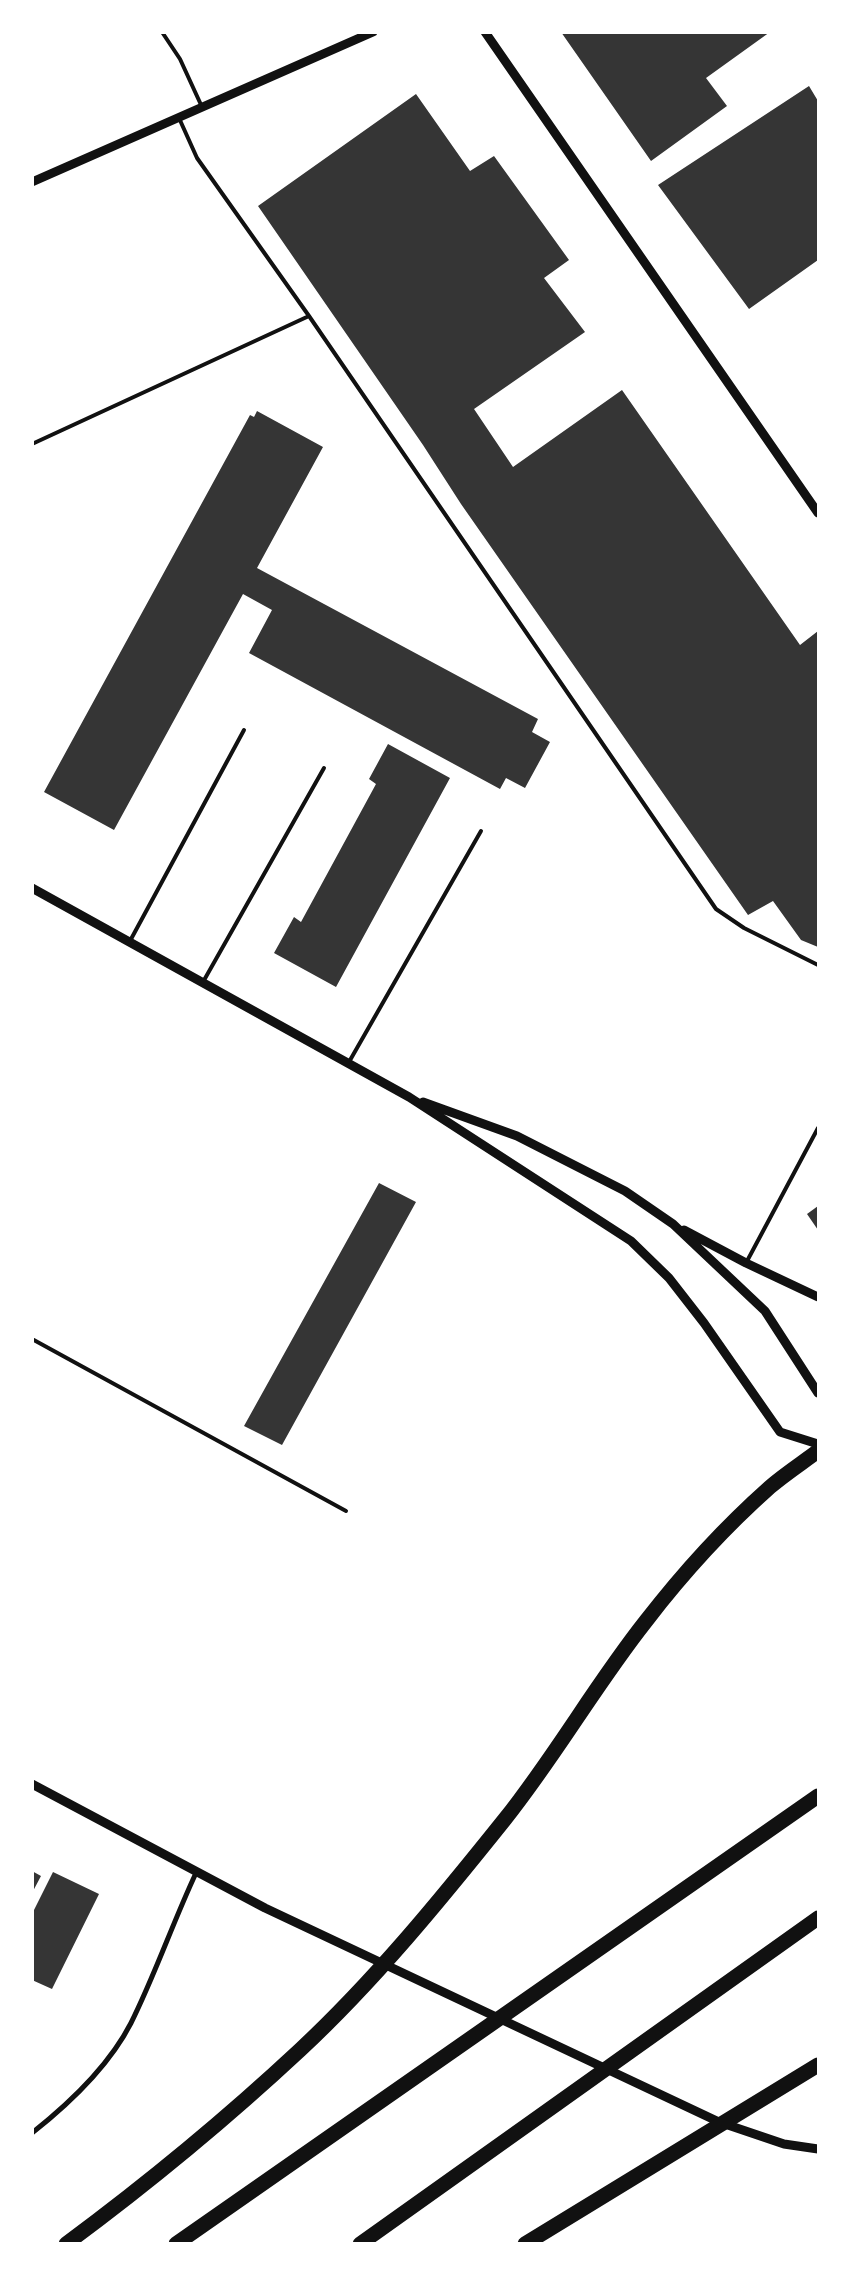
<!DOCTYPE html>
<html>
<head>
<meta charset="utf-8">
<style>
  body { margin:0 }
  #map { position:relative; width:851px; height:2276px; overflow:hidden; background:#fff; font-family:"Noto Sans",sans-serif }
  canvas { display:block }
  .frame { position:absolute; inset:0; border:34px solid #fff; pointer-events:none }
</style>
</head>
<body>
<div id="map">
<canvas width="851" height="2276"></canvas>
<div class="frame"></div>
</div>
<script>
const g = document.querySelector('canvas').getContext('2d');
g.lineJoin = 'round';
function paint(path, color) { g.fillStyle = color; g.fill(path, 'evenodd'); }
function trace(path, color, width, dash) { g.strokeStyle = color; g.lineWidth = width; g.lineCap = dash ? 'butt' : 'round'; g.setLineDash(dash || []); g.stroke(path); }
const building = new Path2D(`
  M561 32H770L706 78 727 106 651 161Z
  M809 86 818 101V260L749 309 658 185Z
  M416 94 470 171 494 156 569 260 544 278 585 332 474 409 513 467 622 390 800 645 818 631V947L801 940 773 901 748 915 461 504 423 445 258 206Z
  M257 411 323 447 257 568 538 719 532 732 550 742 525 788 506 778 500 789 249 653 272 610 243 594 114 830 44 792 250 415 254 417Z
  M388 744 450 778 336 987 274 953 294 917 301 922 376 784 369 779Z
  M379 1183 416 1202 282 1445 244 1426Z
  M818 1206V1230L807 1214Z
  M32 1871 41 1876 32 1893Z
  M53 1872 99 1894 52 1989 32 1980V1914Z`);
const service = new Path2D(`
  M162 32 180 59 202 107
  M179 118 197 158 309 316 716 909 744 928 818 965
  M32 444 309 316
  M130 941 244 730
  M203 982 324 768
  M349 1062 481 831
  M746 1263 818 1128
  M32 1339 346 1511`);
const minor = new Path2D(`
  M32 2133C70 2103 109 2066 131 2023 155 1975 173 1922 196 1873`);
const tertiary = new Path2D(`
  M485 32 818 513
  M32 182 373 32
  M32 888 409 1097 631 1241 669 1278 704 1323 780 1432 818 1444
  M423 1102 517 1136 625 1191 673 1224 765 1311 818 1393
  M684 1230 746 1263 818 1297
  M32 1784 265 1908 719 2122 784 2144 818 2149`);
const motorway = new Path2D(`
  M66 2244C147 2184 226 2119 300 2050 375 1980 441 1899 505 1819 556 1755 596 1684 646 1621 683 1573 725 1527 770 1487 785 1474 802 1463 818 1451
  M176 2244 818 1796
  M360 2244 818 1918
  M525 2244 818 2065`);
paint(building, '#353535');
trace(service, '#111', 4);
trace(minor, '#111', 5);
trace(tertiary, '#111', 9);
trace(motorway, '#111', 15);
</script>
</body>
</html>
